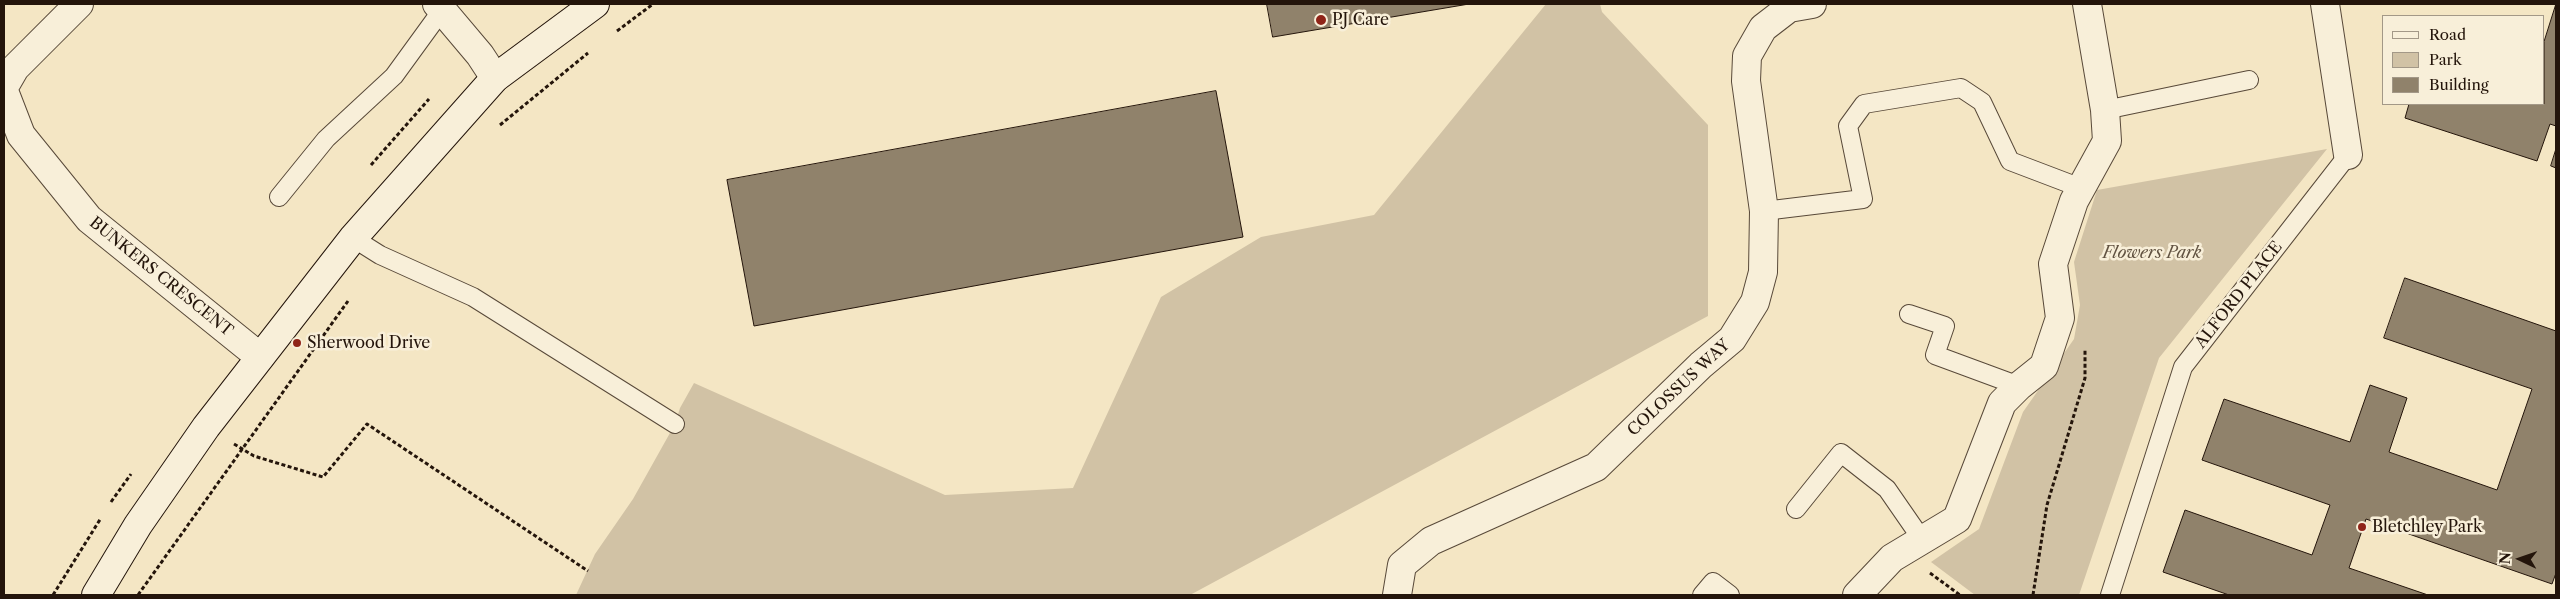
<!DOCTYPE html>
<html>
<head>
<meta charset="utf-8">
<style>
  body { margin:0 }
  #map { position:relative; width:2560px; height:599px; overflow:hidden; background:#f4e6c4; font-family:"Libre Caslon Text",serif }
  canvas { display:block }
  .frame { position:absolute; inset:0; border:5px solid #24150b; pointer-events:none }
  .legend { position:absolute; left:2382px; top:15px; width:162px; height:90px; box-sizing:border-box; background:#f8efd9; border:1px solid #a39887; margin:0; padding:6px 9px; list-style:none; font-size:15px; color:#24150b }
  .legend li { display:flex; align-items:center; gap:10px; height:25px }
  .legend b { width:25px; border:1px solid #a39887 }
  .north { position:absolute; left:2495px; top:534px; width:50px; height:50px; -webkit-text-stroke:4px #f8efd9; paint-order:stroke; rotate:273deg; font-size:14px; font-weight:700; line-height:20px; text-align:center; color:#24150b }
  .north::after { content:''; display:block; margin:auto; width:18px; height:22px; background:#24150b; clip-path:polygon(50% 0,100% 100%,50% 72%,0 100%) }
</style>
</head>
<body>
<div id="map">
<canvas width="2560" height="599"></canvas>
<div class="frame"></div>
<ul class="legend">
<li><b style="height:6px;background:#f8efd9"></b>Road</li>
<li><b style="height:14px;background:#d1c2a5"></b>Park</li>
<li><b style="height:14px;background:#90826b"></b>Building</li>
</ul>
<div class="north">N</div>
</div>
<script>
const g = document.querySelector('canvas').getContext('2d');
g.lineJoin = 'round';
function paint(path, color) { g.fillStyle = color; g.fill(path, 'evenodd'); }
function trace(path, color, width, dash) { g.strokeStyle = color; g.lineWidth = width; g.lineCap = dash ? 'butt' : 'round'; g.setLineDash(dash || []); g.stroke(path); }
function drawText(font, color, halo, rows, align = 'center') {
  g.font = font + ' "Libre Caslon Text",serif'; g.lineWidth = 5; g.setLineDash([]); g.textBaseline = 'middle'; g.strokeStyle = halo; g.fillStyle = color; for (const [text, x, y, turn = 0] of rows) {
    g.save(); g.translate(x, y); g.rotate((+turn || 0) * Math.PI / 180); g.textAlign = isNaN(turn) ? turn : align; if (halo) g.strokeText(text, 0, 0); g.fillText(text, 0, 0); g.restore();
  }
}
const green = new Path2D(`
  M1546 4H1600L1602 12 1708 125V316L1190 595H576L595 554 633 499 675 424 680 408 694 383 945 495 1073 488 1161 297 1261 237 1374 215Z
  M2327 149 2159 358 2079 595H1975L1931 562 1979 529 2023 412 2074 339 2080 305 2074 262 2097 190Z`);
const building = new Path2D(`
  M1267 4H1469L1273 37Z
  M2556 4V126L2550 124 2537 161 2405 118 2409 104H2544V42Z
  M1216 91 1243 237 754 326 727 180Z
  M2556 149V168L2551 166Z
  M2405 278 2556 331V573L2552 584 2366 519 2349 568 2428 595H2229L2163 572 2185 510 2312 555 2330 505 2202 460 2224 399 2350 442 2370 385 2407 398 2389 452 2497 490 2532 389 2384 338Z`);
const path = new Path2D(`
  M617 31 653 4
  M500 125 588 53
  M371 165 429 99
  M234 444 254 456 323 477 367 424 588 571
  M111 502 131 474
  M1930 573 1960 595
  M53 595 101 518
  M138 595 348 301
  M2033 595 2047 505 2085 378V350`);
const lane = new Path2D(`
  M2105 110 2249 80
  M279 197 326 139 394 76 442 10
  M1764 211 1863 199 1848 126 1864 104 1961 88 1982 102 2010 161 2081 188
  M353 238 380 255 473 297 675 424
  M1909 314 1945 326 1935 355 2019 386
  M1796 509 1841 453 1887 489 1923 541
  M1702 595 1713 582 1730 595
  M2110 595 2183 367 2348 155`);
const street = new Path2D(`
  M437 4 480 55 495 78
  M2325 4 2348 155
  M4 87 15 68 79 4
  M4 91 21 135 89 219 260 357
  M1397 595 1402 565 1431 541 1596 467 1701 365 1732 339 1755 302 1763 272 1764 211 1746 81 1747 56 1763 28 1789 8 1812 4
  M1857 595 1892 558 1957 519 2002 403 2019 386 2044 366 2060 318 2053 264 2074 201 2107 141 2105 110 2087 4`);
const secondary = new Path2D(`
  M96 595 138 525 206 427 353 238 495 78 595 4`);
const markers = [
  [1321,20,6,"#8f2418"],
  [297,343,5,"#8f2418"],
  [2362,527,5,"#8f2418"]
];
const poiNames = [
  ["PJ Care",1332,20],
  ["Sherwood Drive",307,343],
  ["Bletchley Park",2372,527]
];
const parkNames = [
  ["Flowers Park",2152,253]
];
const streetNames = [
  ["BUNKERS CRESCENT",161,277,39],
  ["ALFORD PLACE",2239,295,-52],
  ["COLOSSUS WAY",1679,388,-43]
];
paint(green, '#d1c2a5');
paint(building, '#90826b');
trace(building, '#24150b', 1);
trace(lane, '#584939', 20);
trace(street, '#584939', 30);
trace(secondary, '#24150b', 30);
trace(path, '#24150b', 3, [4, 2.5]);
trace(lane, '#f8efd9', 18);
trace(street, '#f8efd9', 28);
trace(secondary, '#f8efd9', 28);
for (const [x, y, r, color] of markers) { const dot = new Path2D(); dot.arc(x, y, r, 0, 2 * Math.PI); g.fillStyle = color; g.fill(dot); trace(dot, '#f8efd9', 2); }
drawText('16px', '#24150b', '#f8efd9', poiNames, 'left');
drawText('italic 16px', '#615241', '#f8efd9', parkNames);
drawText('16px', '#24150b', '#f8efd9', streetNames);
</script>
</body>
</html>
